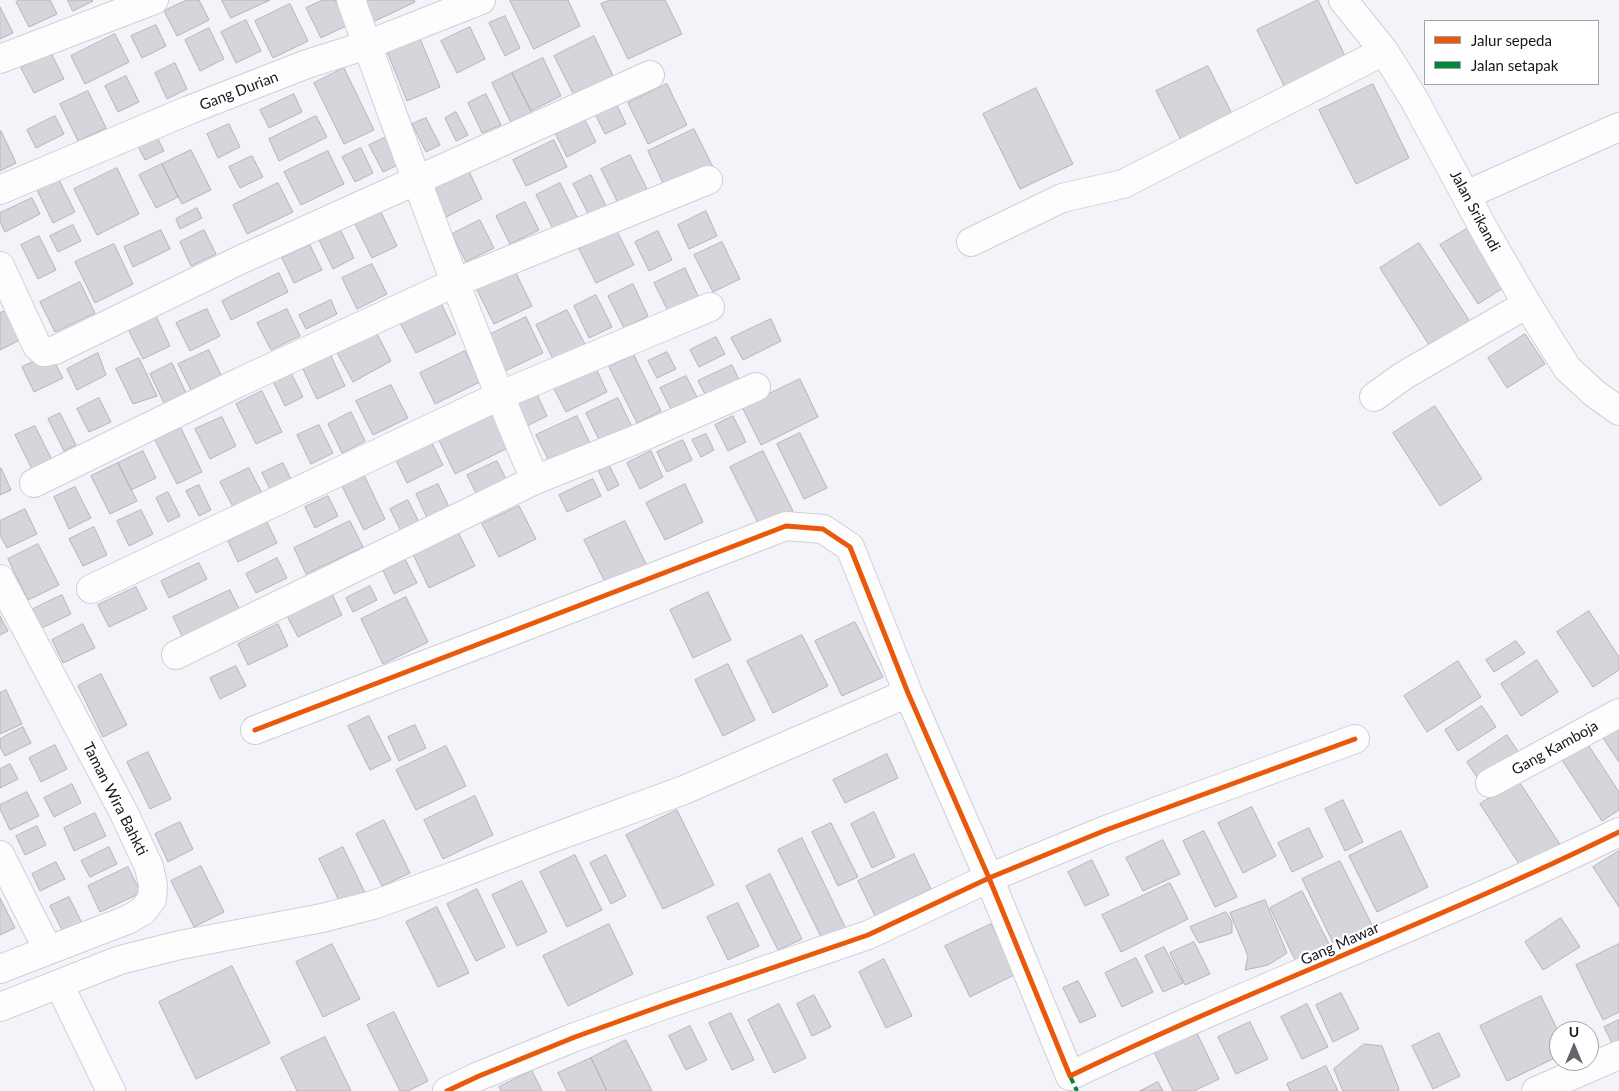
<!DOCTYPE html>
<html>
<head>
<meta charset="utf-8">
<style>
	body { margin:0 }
	#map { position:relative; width:1619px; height:1091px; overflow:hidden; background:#f3f4fa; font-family:Lato,sans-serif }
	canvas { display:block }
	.legend { position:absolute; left:1424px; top:20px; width:175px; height:65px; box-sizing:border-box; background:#fff; border:1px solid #a1a2a6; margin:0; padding:6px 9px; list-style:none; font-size:15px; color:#151720 }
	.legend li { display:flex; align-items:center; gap:10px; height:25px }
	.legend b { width:25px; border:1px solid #a1a2a6 }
	.north { position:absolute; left:1549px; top:1021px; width:50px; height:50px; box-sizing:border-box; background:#fff; border:1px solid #a1a2a6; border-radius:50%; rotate:0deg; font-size:14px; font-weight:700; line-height:20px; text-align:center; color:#151720 }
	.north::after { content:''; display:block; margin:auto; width:18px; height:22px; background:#63646c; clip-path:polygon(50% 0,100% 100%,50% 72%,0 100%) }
</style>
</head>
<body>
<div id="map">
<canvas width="1619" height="1091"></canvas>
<ul class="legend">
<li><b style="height:6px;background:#e8590c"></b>Jalur sepeda</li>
<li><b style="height:6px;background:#00873e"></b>Jalan setapak</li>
</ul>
<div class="north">U</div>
</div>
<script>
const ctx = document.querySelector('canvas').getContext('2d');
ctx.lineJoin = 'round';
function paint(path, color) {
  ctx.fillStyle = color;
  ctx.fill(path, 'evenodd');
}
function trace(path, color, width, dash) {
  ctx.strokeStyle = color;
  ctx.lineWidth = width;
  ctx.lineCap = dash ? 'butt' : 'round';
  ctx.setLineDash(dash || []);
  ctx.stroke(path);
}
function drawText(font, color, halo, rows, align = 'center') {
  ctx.font = font + ' Lato,sans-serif';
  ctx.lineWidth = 4.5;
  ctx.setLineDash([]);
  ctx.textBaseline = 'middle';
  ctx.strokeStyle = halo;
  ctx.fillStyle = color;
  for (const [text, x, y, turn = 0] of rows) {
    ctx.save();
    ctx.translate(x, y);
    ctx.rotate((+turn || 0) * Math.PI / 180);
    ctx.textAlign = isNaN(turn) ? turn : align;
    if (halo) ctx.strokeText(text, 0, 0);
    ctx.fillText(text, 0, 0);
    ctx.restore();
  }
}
const building = new Path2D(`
	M19 0H50L57 14 29 27 16 2Z
	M68 0H92L93 1 73 11Z
	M187 0H199L209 20 177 36 164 11Z
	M222 0H270L231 18Z
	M323 0H335L348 25 321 38 306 8Z
	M362 0H414L415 2 373 22Z
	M510 0H568L580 26 534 49Z
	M610 0H665L682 34 628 59 601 4Z
	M1318 0 1346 58 1285 88 1257 30Z
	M290 4 308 41 273 58 255 21Z
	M0 7 13 33 0 39Z
	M505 16 520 48 505 56 489 23Z
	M246 20 261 51 236 63 221 32Z
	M156 25 166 46 142 58 131 36Z
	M470 27 485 59 457 73 441 41Z
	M209 28 224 59 200 71 185 40Z
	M115 34 129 62 85 84 71 56Z
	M419 36 440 87 407 101 386 49Z
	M594 36 616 82 577 101 554 56Z
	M51 53 64 79 34 93 21 68Z
	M543 58 561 96 531 111 512 73Z
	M175 63 187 89 167 99 155 73Z
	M1208 66 1233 116 1181 140 1156 91Z
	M344 68 374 130 344 144 314 83Z
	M512 73 534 117 513 127 492 83Z
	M126 76 139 102 118 112 105 86Z
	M667 84 687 125 648 144 628 103Z
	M1373 84 1409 158 1356 184 1319 110Z
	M1036 88 1073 164 1020 189 983 114Z
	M88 91 106 128 78 141 60 104Z
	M294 94 302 112 269 128 260 110Z
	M486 94 501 125 482 133 468 103Z
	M616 103 626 124 605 134 595 114Z
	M456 112 468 135 456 141 445 118Z
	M582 114 596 142 567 157 553 129Z
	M55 116 64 134 36 148 27 130Z
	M316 116 327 137 279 161 269 139Z
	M426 118 440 145 426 152 412 124Z
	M229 124 240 147 218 158 207 134Z
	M694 129 715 171 668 194 648 151Z
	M1 131 16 163 0 171V132Z
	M155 133 164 151 145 160 136 142Z
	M391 135 404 162 383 172 369 145Z
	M554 140 567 167 526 186 513 160Z
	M361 148 373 173 355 182 342 157Z
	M191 150 211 190 182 204 162 164Z
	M328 151 344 184 301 205 284 172Z
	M630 155 651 197 622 211 601 169Z
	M252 156 263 177 240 188 229 167Z
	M162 164 178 197 156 208 139 175Z
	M466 165 482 199 444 218 427 184Z
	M117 168 139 214 97 235 74 189Z
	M591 175 609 212 592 221 573 184Z
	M59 180 75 212 53 223 37 190Z
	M278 183 293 212 247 234 233 205Z
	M560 183 578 219 554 231 536 195Z
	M32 198 40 214 5 232 0 222V213Z
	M525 202 539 230 510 244 496 216Z
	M197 208 202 218 180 229 176 219Z
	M380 210 397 246 372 258 354 222Z
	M706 211 717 236 689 249 678 225Z
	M480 220 494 248 466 262 452 234Z
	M73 225 81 241 58 252 50 236Z
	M1468 228 1506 286 1478 304 1440 245Z
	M340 229 354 258 333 269 319 240Z
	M161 230 170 249 133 267 124 247Z
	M204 230 216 254 191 266 180 242Z
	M617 231 634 265 596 283 579 249Z
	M658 231 672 260 649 271 635 242Z
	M39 236 56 270 38 279 21 245Z
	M722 242 740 279 713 292 694 255Z
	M1419 243 1471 323 1431 348 1380 268Z
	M114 244 133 284 95 303 75 262Z
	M310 245 322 270 294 283 282 258Z
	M372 264 387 294 357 309 342 278Z
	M685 268 699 298 669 313 654 283Z
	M514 269 532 306 494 324 476 288Z
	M279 273 288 292 231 320 222 301Z
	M80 282 95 313 55 332 40 302Z
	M633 284 648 316 624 328 608 296Z
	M596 295 612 327 589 338 574 306Z
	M331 300 337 314 306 329 299 315Z
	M441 303 456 334 416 353 400 323Z
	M207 309 220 336 190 351 176 323Z
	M287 309 300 336 271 350 257 323Z
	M8 310 22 339 0 350V313Z
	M567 310 586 346 554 361 536 325Z
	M156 316 170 346 143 359 128 329Z
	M526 317 543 353 503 372 485 337Z
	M771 319 781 341 743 360 731 338Z
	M374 328 391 361 353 382 335 349Z
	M1525 334 1545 364 1507 388 1488 358Z
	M716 337 725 354 699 367 690 350Z
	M209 350 221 375 191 390 178 364Z
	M465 351 480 382 435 404 420 373Z
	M667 352 676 369 657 378 648 361Z
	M98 353 106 375 77 390 67 369Z
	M50 354 63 378 34 392 22 367Z
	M330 354 345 386 317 399 302 367Z
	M634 355 661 411 637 423 609 367Z
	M139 358 157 396 133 404 116 369Z
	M172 363 186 393 164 403 150 374Z
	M594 364 607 392 566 412 552 385Z
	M732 365 742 386 709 402 698 381Z
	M291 373 303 397 285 406 273 381Z
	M686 376 698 399 672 411 660 388Z
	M800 379 818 417 761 445 742 407Z
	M391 385 408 418 373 435 356 401Z
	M535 390 547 416 525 427 512 401Z
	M262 391 282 432 256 444 236 404Z
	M99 398 111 422 89 432 77 409Z
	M618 398 633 429 601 444 586 413Z
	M1435 406 1482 479 1440 506 1393 433Z
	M490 410 508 448 455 474 437 436Z
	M351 412 365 441 342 453 328 424Z
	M60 413 76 445 64 451 48 419Z
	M577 416 590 443 550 463 536 435Z
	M733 416 746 442 728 451 715 425Z
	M222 417 236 446 210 459 195 429Z
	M319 425 333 453 311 464 297 435Z
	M35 426 54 464 34 473 15 435Z
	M181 428 202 472 177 484 155 440Z
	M800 433 827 488 804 499 777 444Z
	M706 434 714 450 701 457 692 440Z
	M429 437 443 465 407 483 393 454Z
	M683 440 692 460 667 472 657 452Z
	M143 451 156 478 131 490 118 463Z
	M651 451 663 477 640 489 627 463Z
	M763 451 793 511 760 527 730 467Z
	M606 459 619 485 608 491 595 464Z
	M497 461 511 489 481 503 467 475Z
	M118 463 137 501 110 514 91 476Z
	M283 463 294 485 273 495 262 473Z
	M1 468 11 490 0 495V469Z
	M249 468 263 495 234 509 220 482Z
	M364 475 385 519 364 530 342 486Z
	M593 479 601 496 567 512 559 495Z
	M438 484 450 509 428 520 416 494Z
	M685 484 703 522 665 540 646 503Z
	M199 485 211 510 199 516 186 491Z
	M75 487 91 518 69 529 54 497Z
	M168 492 180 516 168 522 156 498Z
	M328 496 338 516 315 528 305 507Z
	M408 500 420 524 402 533 390 509Z
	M519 506 536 539 499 557 482 524Z
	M25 509 37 534 7 548 0 535V521Z
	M141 510 153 534 129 546 117 521Z
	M350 521 363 547 306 574 294 548Z
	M625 521 647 566 607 586 584 540Z
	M267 522 277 543 238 562 228 541Z
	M94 527 107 555 83 566 69 539Z
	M456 528 475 566 429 588 411 550Z
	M38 544 59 585 28 600 8 559Z
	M401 551 417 583 394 594 379 562Z
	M277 558 287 578 256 593 246 574Z
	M199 563 207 579 169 598 161 581Z
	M370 586 377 600 353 612 346 598Z
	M136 587 147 609 109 627 98 605Z
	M230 590 241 613 184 640 173 617Z
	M331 592 342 615 298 637 286 614Z
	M708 592 731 640 693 658 670 610Z
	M62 595 71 614 40 629 31 610Z
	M406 597 428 642 383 664 361 619Z
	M1589 611 1619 657V670L1593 687 1557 632Z
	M0 616 8 631 0 635Z
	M855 622 883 677 842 696 815 641Z
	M83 624 95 648 63 663 52 640Z
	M278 624 288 646 248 665 238 644Z
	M802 635 828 686 773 713 747 661Z
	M1516 641 1525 653 1494 672 1486 660Z
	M1537 660 1558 692 1521 716 1501 684Z
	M1458 661 1481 697 1427 732 1404 696Z
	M728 664 755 720 723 736 695 680Z
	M236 666 246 686 220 699 210 678Z
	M101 674 127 725 103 737 78 686Z
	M6 690 22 724 0 734V693Z
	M1482 706 1496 727 1458 751 1445 730Z
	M369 716 391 760 370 770 348 726Z
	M415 725 426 748 399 761 388 737Z
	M23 727 31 743 5 756 0 747V739Z
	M1619 728V762L1603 738Z
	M1507 735 1521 756 1480 782 1467 762Z
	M1587 743 1619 792V810L1602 821 1562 760Z
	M55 745 67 769 41 782 29 758Z
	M446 746 466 786 416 810 396 770Z
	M148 752 171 799 150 809 127 762Z
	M887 754 898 778 845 803 833 780Z
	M10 764 18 779 0 788V769Z
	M1518 780 1561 846 1523 870 1480 804Z
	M72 784 81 803 54 817 44 798Z
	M27 792 39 816 10 830 0 809V805Z
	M475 796 493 835 443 859 424 820Z
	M1343 800 1363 842 1345 851 1325 809Z
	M1252 807 1276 856 1243 873 1218 823Z
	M677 810 714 885 663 909 626 835Z
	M874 812 895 857 872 868 851 824Z
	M95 813 106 836 74 851 64 828Z
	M384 820 410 873 382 886 356 834Z
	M180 822 193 849 168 862 155 834Z
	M831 823 858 877 838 886 812 832Z
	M37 826 46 845 25 855 16 836Z
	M1309 828 1323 857 1292 872 1278 843Z
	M1204 831 1237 897 1215 907 1183 841Z
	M1401 831 1428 887 1377 912 1349 856Z
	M802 838 846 929 823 941 778 850Z
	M1163 840 1180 874 1143 891 1126 858Z
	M109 847 117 864 90 877 81 861Z
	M343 847 367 897 343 909 319 859Z
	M1619 851V907L1593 867Z
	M914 854 931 889 875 916 858 881Z
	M575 855 602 910 567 927 540 872Z
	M606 855 626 896 611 904 590 863Z
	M1092 860 1109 895 1085 906 1068 872Z
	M1340 861 1376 933 1337 951 1302 879Z
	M56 862 65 879 40 891 32 874Z
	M201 866 224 912 194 927 171 881Z
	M128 867 141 893 100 912 88 886Z
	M770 874 802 939 778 950 746 886Z
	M522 881 547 932 517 946 492 895Z
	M1170 883 1188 919 1121 952 1102 915Z
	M477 889 505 947 476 961 447 904Z
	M1302 891 1330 946 1296 962 1270 908Z
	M69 897 85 929 66 938 50 906Z
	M0 898 15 928 0 935Z
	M1265 900 1287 953 1268 965 1245 970 1248 956 1230 913Z
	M738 903 759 946 728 960 707 917Z
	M437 907 469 973 438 987 406 922Z
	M1226 912 1232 922V933L1199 943 1190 927Z
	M1561 918 1580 947 1543 970 1525 942Z
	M609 924 633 974 568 1006 543 956Z
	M991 924 1016 974 970 997 945 946Z
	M1194 942 1210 974 1185 985 1170 953Z
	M332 944 360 999 323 1017 296 962Z
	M1619 944V1012L1603 1020 1576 965Z
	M1164 947 1183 983 1163 992 1145 956Z
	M1136 958 1153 992 1122 1007 1105 973Z
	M884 959 912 1016 886 1028 859 972Z
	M232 966 270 1043 196 1079 159 1002Z
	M1078 981 1096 1016 1080 1023 1063 988Z
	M1341 993 1359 1029 1333 1042 1316 1005Z
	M814 995 831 1027 812 1036 797 1004Z
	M1541 996 1559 1033V1056L1507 1081 1480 1026Z
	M779 1004 806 1058 774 1073 748 1020Z
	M1307 1004 1328 1047 1302 1059 1281 1017Z
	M394 1012 428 1081 408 1091H400L367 1025Z
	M731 1013 754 1060 732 1070 709 1023Z
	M1619 1020V1047L1615 1049 1604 1027Z
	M1250 1022 1268 1059 1236 1074 1218 1037Z
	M690 1026 707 1060 686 1070 669 1036Z
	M1196 1031 1219 1079 1194 1091H1173L1154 1052Z
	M1439 1033 1460 1076 1433 1089 1412 1046Z
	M325 1037 351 1091H297L281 1058Z
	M626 1040 652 1091H607L591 1058Z
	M1364 1044 1382 1046 1399 1089 1398 1091H1343L1334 1069Z
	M591 1058 607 1091H567L558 1073Z
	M1326 1066 1338 1091H1290L1287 1084Z
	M532 1071 542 1091H501L499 1087Z
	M1158 1082 1163 1091H1140Z`);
paint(building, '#d6d5dc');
trace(building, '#b4b3ba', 1);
const minor = new Path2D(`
	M351 0C409 161 468 323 535 480
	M1343 0 1384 51 1415 101 1486 233 1527 304 1567 368 1594 393 1619 411
	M0 59 154 0
	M0 190 189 110 307 64 367 45 481 0
	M1466 195 1619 127
	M971 242 1062 198 1123 184 1384 51
	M0 266 37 346 44 352 55 350 242 259 650 75
	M1374 397 1403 376 1527 304
	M34 483 240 382 454 283 708 180
	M0 579 124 813 149 867 153 885 152 899 143 911 127 920 0 969
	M91 589 499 396 710 307
	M176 655 535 480 642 437 756 387
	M255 730 786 526 823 529 850 547 908 693 989 878 1070 1076C1251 989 1439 920 1619 832
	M1490 783 1619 713
	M0 855 48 950
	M59 984 111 1091
	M0 1007 120 960 180 945 322 918 373 905 454 876 547 840 684 790 908 693
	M447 1091 479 1076 575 1037 664 1005 868 935 989 878 1106 830 1355 739
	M1536 1091 1619 1055`);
trace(minor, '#ced0d7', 30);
trace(minor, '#fdfdfe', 28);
trace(new Path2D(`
	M1070 1076 1077 1091`), '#00873e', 4, [8, 4]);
trace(new Path2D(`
	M255 730 786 526 823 529 850 547 908 693 989 878 1070 1076C1251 989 1439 920 1619 832
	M447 1091 479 1076 575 1037 664 1005 868 935 989 878 1106 830 1355 739`), '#e8590c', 5);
drawText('15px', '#151720', '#fff', [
	["Gang Durian",239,91,-21],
	["Jalan Srikandi",1475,211,62],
	["Gang Kamboja",1555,748,-29],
	["Taman Wira Bahkti",115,799,63],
	["Gang Mawar",1340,944,-24]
]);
</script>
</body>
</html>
